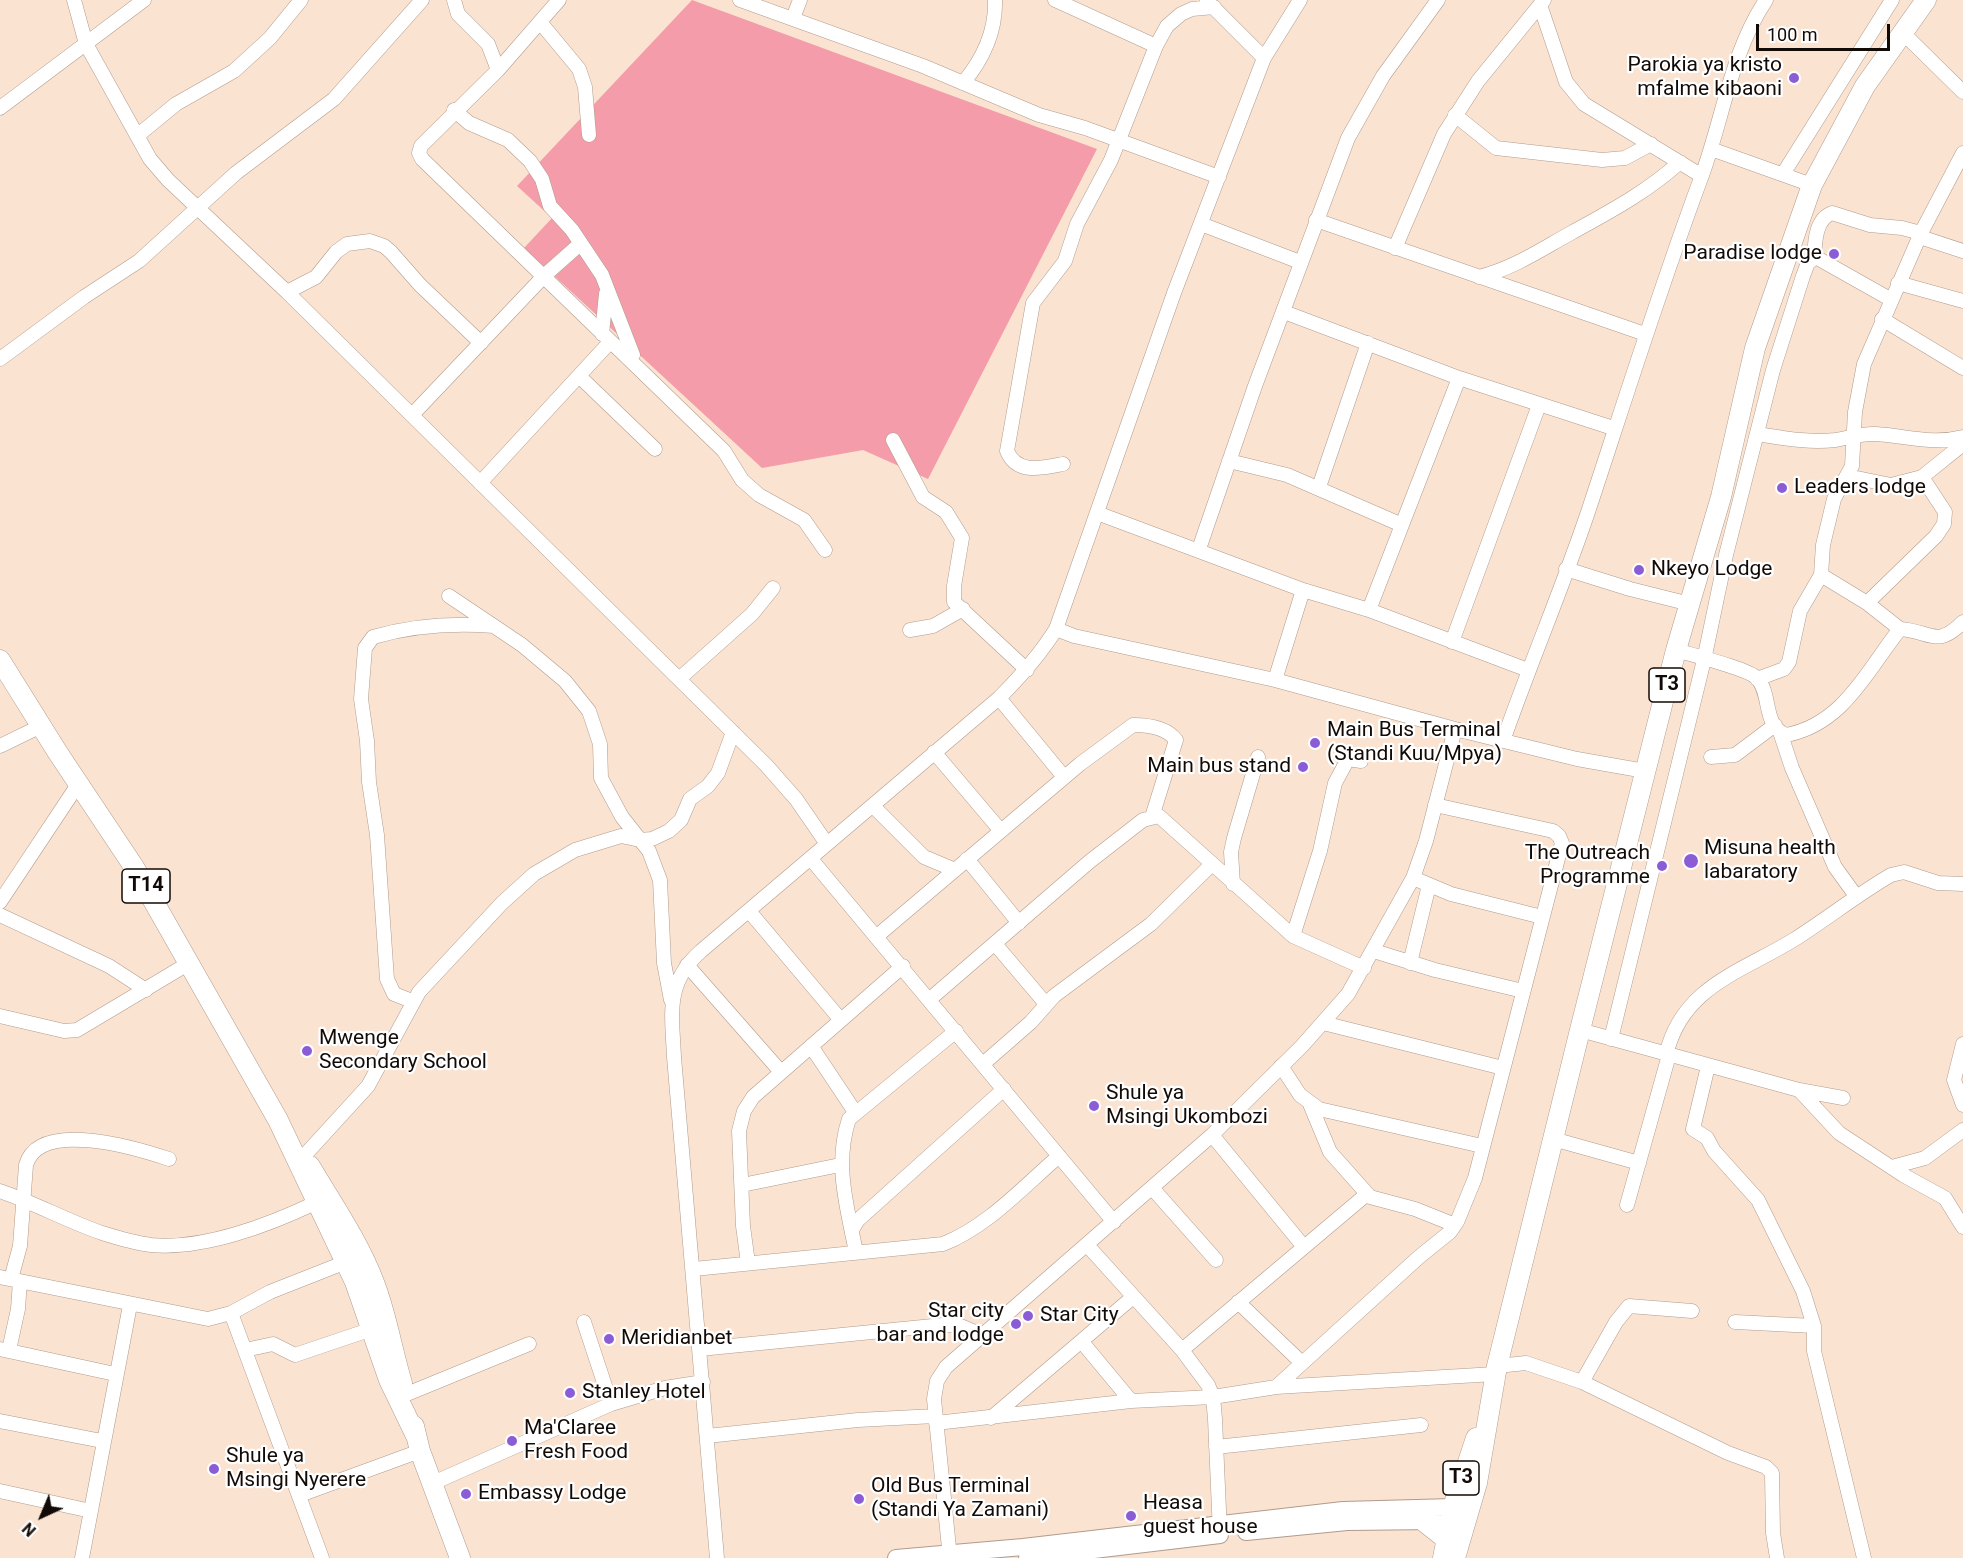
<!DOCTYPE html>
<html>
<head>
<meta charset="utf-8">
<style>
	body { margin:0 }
	#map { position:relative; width:1963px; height:1558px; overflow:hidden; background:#fbe3d2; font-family:Roboto,sans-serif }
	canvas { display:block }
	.north { position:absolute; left:12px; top:1486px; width:60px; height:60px; -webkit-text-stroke:4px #fff; paint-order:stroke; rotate:224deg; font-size:16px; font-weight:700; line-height:24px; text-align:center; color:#120a06 }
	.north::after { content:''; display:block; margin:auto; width:21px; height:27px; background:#120a06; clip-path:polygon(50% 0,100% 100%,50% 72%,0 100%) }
	.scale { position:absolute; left:1756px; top:24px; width:134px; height:27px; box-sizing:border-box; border:3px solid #120a06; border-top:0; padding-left:8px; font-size:18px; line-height:21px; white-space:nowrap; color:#120a06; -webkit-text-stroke:4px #fff; paint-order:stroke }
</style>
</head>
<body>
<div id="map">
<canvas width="1963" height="1558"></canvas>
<div class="north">N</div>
<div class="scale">100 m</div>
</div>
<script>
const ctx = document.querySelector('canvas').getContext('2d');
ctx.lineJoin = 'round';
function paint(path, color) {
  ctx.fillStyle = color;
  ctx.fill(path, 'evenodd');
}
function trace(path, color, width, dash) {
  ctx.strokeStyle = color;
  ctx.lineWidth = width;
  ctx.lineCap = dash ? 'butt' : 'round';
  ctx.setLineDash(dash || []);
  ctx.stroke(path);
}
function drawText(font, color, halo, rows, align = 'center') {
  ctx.font = font + ' Roboto,sans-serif';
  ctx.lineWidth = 4.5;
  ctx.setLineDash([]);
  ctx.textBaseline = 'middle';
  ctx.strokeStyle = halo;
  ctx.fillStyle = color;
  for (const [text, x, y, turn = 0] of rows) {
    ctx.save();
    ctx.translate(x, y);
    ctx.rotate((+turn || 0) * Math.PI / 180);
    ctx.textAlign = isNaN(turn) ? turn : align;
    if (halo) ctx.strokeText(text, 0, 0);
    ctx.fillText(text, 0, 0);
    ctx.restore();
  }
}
paint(new Path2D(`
	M692 0 1097 149 928 479 863 450 762 468 524 248 552 218 517 186Z`), '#f49ca9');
const minor = new Path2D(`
	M74 0 86 44 150 159 168 180 287 292 766 765 796 799 827 844
	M454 0 458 14 488 44 498 70
	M559 0 498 70 421 146 419 153 422 159 724 451 742 480 759 495 804 520 825 550
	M740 0 923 66 1039 115 1085 128 1219 177
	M1055 0 1156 46
	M1207 1 1264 58
	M1540 5 1566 82 1584 104 1702 176
	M793 18 800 0
	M540 22 579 69 585 87 589 135
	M1902 32 1963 92
	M963 83C983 59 996 31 995 0
	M0 108 144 0
	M454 110 469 123 508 140 530 161 542 179 550 206 572 230 602 275 633 355
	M1455 115 1496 148 1602 160 1625 158 1651 144
	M137 136 176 104 234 71 270 38 301 0
	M1711 149 1812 185
	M1783 174 1892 0
	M1316 220 1645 334
	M1201 224 1300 262
	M1920 237 1963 251
	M1395 248 1444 134 1478 81 1544 0
	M1814 258C1815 243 1815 219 1832 213L1870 225 1902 228 1921 233
	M1479 277C1514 268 1540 250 1571 233 1609 212 1647 192 1680 162
	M1898 283 1963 301
	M287 292 316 277 336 252 347 244 370 241 384 246 391 252 420 285 481 343
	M1284 312 1459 378 1613 428
	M1882 319 1963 368
	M602 334 606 294
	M0 359 84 297 139 261 236 173 334 99 422 0
	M579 376 655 449
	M412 415 545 275 580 244
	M1757 434C1783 438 1808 443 1835 440 1849 438 1861 433 1876 434 1907 436 1932 445 1963 437
	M893 440 923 497 946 512 962 538 954 586V602L1027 670
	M1229 461 1287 475 1402 525
	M1063 464C1042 468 1017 475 1007 451L1033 303 1065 261 1077 224 1111 160 1156 46 1167 26 1181 14 1192 9 1214 7
	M1847 476 1891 485 1922 477 1945 512 1944 524 1936 536 1867 603
	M1922 477 1963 444
	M480 483 610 342
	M1319 487 1368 343
	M1097 513 1303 590 1369 610 1528 670
	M1199 549 1255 386 1348 138 1383 76 1438 0
	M1566 569 1630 589 1690 604
	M1821 575 1867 603 1900 629
	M449 596 522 645 565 681 589 711 600 744 601 778 622 817 649 851 660 880 664 963 671 1000
	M1369 610 1459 378
	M1056 629 1074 636 1275 680 1455 729 1577 759 1645 771
	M910 630 933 626 963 609
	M1452 642 1539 405
	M1676 650C1692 655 1748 669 1757 678 1772 694 1762 725 1786 735 1844 724 1867 670 1900 629 1931 631 1936 649 1963 622
	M679 679 752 614 773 588
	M1757 679 1784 669 1789 662 1800 611 1821 575 1823 545 1834 499 1852 466 1855 412 1864 364 1921 233 1963 153
	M1275 680 1303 590
	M999 698 1064 777
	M1780 732 1792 768 1835 867 1856 896
	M1503 741C1530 664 1562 589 1588 512 1625 400 1660 288 1701 178 1723 119 1731 52 1766 0
	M0 746 41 726
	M934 752 1001 831
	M1711 757 1735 755 1775 725
	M873 806 924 857 955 870
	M811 859 1114 1222
	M967 859 1019 923
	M1413 878 1451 894 1542 917
	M1233 884 1231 852 1234 838 1258 757
	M0 902 79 783
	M749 911 840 1019
	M0 915 109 966 146 990
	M877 936 1080 764 1133 725C1148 725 1167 728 1176 740L1152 817
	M1293 936 1320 851 1335 783 1348 759 1361 761
	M996 945 1046 1004
	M1374 951 1435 970 1523 991
	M1410 963 1429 885
	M687 965 781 1072
	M930 999 1089 862 1143 820 1159 816 1293 936 1364 968
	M412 1001 394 994 387 979 377 835 369 782 367 741 361 699 365 648 373 637C411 626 454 623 494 626
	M0 1016 64 1031 77 1030 191 962
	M1323 1023 1503 1068
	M1580 1030 1799 1090 1839 1133 1903 1175 1945 1198 1963 1227
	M1611 1039 1704 660 1726 555 1773 370 1803 276 1808 263 1814 258 1819 259 1890 299
	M1963 1044 1954 1080 1963 1105
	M811 1046 855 1112
	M1666 1055C1682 986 1742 972 1795 939 1828 918 1858 894 1891 875L1904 872 1938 883 1963 884
	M983 1064 1031 1022 1054 996 1151 924 1211 865
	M1281 1066 1300 1095 1319 1109 1482 1146
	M1708 1066 1693 1129 1707 1138 1714 1151 1758 1200 1803 1291 1814 1326V1351L1864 1558
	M1799 1090 1843 1098
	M1310 1104 1330 1152 1370 1197 1415 1209 1455 1225
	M1212 1135 1304 1247
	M1553 1139 1639 1163
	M304 1156 368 1086 419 992 502 903 534 874 575 850 621 836 640 840 652 839 669 831 681 820 690 799 708 786 718 773 733 732
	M1892 1167 1925 1158 1963 1130
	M742 1185 840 1165
	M1153 1189 1216 1260
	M0 1191C35 1203 67 1221 102 1233 118 1238 135 1243 151 1245 203 1250 269 1225 315 1203
	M1627 1205 1669 1055
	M852 1230 858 1220 1004 1089
	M1087 1245 1182 1350 1208 1385 1213 1397 1215 1419 1220 1533
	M856 1252C847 1207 834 1164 849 1119L956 1031
	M748 1263 743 1226 739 1131 744 1111 753 1097 903 966
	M694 1269 943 1244C987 1227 1023 1187 1059 1156
	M0 1277 208 1319 231 1313 270 1292 346 1262
	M11 1279 20 1246 26 1165C39 1118 139 1149 169 1159
	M1238 1302 1302 1363
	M231 1313 322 1558
	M584 1322 611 1404
	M1735 1322 1814 1326
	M1082 1342 1131 1401
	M0 1349 115 1374
	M700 1349 943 1325H958L982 1335
	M9 1350 18 1309 20 1281
	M245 1350 273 1344 295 1355 372 1329
	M1182 1350 1367 1194
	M1497 1366 1526 1363 1582 1382 1728 1453 1766 1467 1772 1473 1773 1533 1777 1558
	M1582 1382 1616 1322 1629 1306 1692 1311
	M1276 1387 1419 1257 1450 1232 1457 1222 1475 1178 1562 843 1559 836 1553 831 1435 805
	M397 1398 529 1344
	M991 1418 1133 1297
	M0 1421 102 1441
	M936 1423 1131 1401 1213 1397 1276 1387 1495 1374
	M707 1436 858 1420 935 1416
	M1216 1447 1421 1425
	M433 1483 611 1404 665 1388 703 1382
	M0 1491 91 1511
	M300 1495 420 1451
	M82 1558 130 1305
	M717 1558 674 1057C672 1013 665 983 701 951L999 698C1021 676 1040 655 1056 629L1174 293 1264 58 1300 0
	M950 1558 934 1399 937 1381 946 1367 1212 1135 1302 1046 1348 994 1413 878 1426 841 1455 729`);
const major = new Path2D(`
	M1246 1532 1347 1522 1435 1521
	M896 1558 1023 1547 1343 1510 1453 1507
	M1027 1558 1220 1535`);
const highway = new Path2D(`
	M0 660 58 753 134 867 278 1120 355 1282 389 1380 416 1436
	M310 1166C333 1205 359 1242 375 1285 387 1317 392 1350 402 1383
	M414 1426 420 1451 460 1558
	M1422 1520 1446 1539
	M1443 1558 1453 1507 1476 1438
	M1455 1558 1477 1483 1497 1366 1580 1030 1676 650 1721 497 1755 348 1812 185 1865 86 1926 0`);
trace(minor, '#b19b8b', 15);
trace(major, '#b19b8b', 18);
trace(highway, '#b19b8b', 21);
trace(minor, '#fff', 14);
trace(major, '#fff', 16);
trace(highway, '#fff', 20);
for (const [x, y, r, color] of [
	[1794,78,6,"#8a5dd7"],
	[1834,254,6,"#8a5dd7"],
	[1782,488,6,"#8a5dd7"],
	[1639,570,6,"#8a5dd7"],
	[1315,743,6,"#8a5dd7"],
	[1303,767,6,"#8a5dd7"],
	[1691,861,8,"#8a5dd7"],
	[1662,866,6,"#8a5dd7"],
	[307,1051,6,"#8a5dd7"],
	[1094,1106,6,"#8a5dd7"],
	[1028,1316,6,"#8a5dd7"],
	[1016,1324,6,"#8a5dd7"],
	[609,1339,6,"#8a5dd7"],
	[570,1393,6,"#8a5dd7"],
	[512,1441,6,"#8a5dd7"],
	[214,1469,6,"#8a5dd7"],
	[466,1494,6,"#8a5dd7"],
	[859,1499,6,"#8a5dd7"],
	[1131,1516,6,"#8a5dd7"]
]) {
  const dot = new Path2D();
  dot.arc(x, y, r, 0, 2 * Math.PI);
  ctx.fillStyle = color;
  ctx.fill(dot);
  trace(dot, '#fff', 2);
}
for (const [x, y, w] of [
	[1667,685,36],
	[146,886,48],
	[1461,1478,36]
]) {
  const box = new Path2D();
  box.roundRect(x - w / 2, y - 17, w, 34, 4.5);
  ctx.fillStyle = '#fff';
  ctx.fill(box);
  trace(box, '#120a06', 1.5);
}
drawText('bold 20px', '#120a06', null, [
	["T3",1667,685],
	["T14",146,886],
	["T3",1461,1478]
]);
drawText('21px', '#120a06', '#fff', [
	["Parokia ya kristo",1782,66,"right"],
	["mfalme kibaoni",1782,90,"right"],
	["Paradise lodge",1822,254,"right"],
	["Leaders lodge",1794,488],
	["Nkeyo Lodge",1651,570],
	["Main Bus Terminal",1327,731],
	["(Standi Kuu/Mpya)",1327,755],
	["Main bus stand",1291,767,"right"],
	["Misuna health",1704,849],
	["labaratory",1704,873],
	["The Outreach",1650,854,"right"],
	["Programme",1650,878,"right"],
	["Mwenge",319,1039],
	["Secondary School",319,1063],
	["Shule ya",1106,1094],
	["Msingi Ukombozi",1106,1118],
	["Star city",1004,1312,"right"],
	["bar and lodge",1004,1336,"right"],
	["Star City",1040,1316],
	["Meridianbet",621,1339],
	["Stanley Hotel",582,1393],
	["Ma'Claree",524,1429],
	["Fresh Food",524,1453],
	["Shule ya",226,1457],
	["Msingi Nyerere",226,1481],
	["Old Bus Terminal",871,1487],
	["(Standi Ya Zamani)",871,1511],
	["Embassy Lodge",478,1494],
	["Heasa",1143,1504],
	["guest house",1143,1528]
], 'left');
</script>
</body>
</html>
